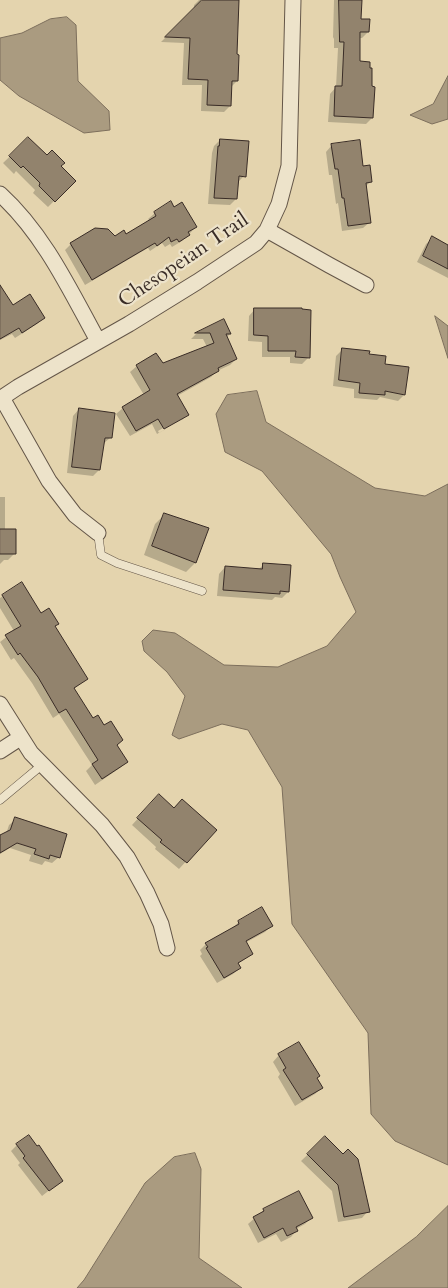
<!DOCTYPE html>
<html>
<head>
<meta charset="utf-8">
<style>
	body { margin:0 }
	canvas { display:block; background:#e4d4ae }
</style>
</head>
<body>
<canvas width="448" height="1288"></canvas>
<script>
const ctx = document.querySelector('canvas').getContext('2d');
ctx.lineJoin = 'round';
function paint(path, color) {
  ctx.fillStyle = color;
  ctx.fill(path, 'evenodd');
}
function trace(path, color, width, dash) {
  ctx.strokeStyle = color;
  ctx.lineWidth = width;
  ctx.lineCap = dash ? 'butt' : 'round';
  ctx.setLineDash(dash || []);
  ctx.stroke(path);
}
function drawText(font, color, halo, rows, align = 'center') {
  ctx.font = font + ' Cardo,serif';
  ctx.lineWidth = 4.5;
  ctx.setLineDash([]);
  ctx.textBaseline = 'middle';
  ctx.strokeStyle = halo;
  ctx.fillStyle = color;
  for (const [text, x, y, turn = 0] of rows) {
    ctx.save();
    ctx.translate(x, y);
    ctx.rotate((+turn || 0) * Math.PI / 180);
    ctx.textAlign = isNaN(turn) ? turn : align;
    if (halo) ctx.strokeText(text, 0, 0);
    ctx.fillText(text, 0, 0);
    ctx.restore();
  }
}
const water = new Path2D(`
	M67 17 76 25 78 81 109 111 110 130 84 133 19 96 0 80V38L22 33 50 19Z
	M448 76V119L432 124 410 115 433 104Z
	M435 316 448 326V358Z
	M257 391 266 422 375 488 425 496 448 484V1165L395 1141 371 1114 368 1033 292 924 282 787 248 730 222 724 179 739 172 735 185 696 167 672 144 651 142 641 153 630 175 633 224 665 278 667 327 646 356 612 340 577 331 554 262 471 225 452 216 414 227 395Z
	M195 1153 201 1169 199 1258 242 1288H77L84 1280 145 1183 174 1157Z
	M448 1206V1288H348L416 1237Z`);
paint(water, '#aa9b80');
trace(water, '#7d6f5c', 1);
paint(new Path2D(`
	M199 0H238L236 56 237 81 231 87 230 106 224 112 201 111 202 85H182L184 43 161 42 180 23 193 21 194 5Z
	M334 0H360V20L368 32 362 38H359L358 63 372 118 366 124 328 122 330 94 336 87 338 48H334V39L333 37Z
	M28 139 74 181 48 207 33 193 35 190 16 171 14 174 3 163Z
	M220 140 244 176 238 182 236 199 230 205 208 204 212 153 214 146Z
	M332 145 362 167 371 181 365 187 370 222 363 228 342 231 338 203 336 204 332 175H329L326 152Z
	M174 208 196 227 182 241 172 247 170 244 165 247 162 243 150 251 148 248 85 285 65 250 71 244 125 235 150 221 148 219 155 213Z
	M433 238 448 246V278L417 262 426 244Z
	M0 304 12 307 43 318 37 324 15 338 12 334 0 340Z
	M255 309 309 357 302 364 290 363V357H262V342L248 341 249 316Z
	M224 321 230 334 226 338 236 359 230 365 217 371 211 377 177 396 187 414 182 420V417L158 431 159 433 181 420 157 434 152 424 130 436 116 414 123 408 144 395 130 372 137 366 162 365 207 347 203 339H191L196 334Z
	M343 349 368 355 384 365 404 395 398 401 380 397 377 400 354 398V389L333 386 336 356Z
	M79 409 110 438 103 444 99 470 93 476 67 473 73 416Z
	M0 497H5V530L15 553 8 560H4L0 564Z
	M164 515 195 563 186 572 144 555 155 524Z
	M263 565 288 592 282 598 275 597 272 600 217 596 219 574 225 567 258 570Z
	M21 584 40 615 54 627 86 679 74 689 93 720 116 746 126 762 120 768 95 785 86 771 92 765 59 714 53 718 32 683 14 658 11 660 0 642 14 631 0 608V598Z
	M153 802 174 809 215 830 179 869 155 849 156 847 132 825Z
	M16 819 59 857 52 863 45 861 42 865 29 861 31 855 10 848 0 854V837L6 834 9 825Z
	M239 922 271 926 265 932 245 943 251 954 238 964 240 968 233 974 217 983 200 956 202 954 200 950 206 944 232 928Z
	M279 1055 316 1078 321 1088 315 1094 295 1106 278 1077 280 1074 273 1062Z
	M325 1138 368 1211 362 1218 338 1222 332 1191 301 1161Z
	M17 1145 61 1181 42 1196 18 1165 20 1163 11 1151Z
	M264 1210 311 1218 305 1224 296 1229 297 1230 291 1237 281 1242 276 1234 258 1243 248 1224Z`), '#0003');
const building = new Path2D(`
	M202 0H239L237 54 239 55 238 81H232L231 106 207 105 208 80 188 79 190 38 165 37Z
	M339 0H362L361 19H370L369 32H360V61L370 62V68H372V86L375 87 373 118 334 116 335 86H342L344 42H340Z
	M28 137 47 155 52 150 65 163 61 166 76 181 55 202 39 186 40 183 23 166 21 168 9 156Z
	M220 139 249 141 246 177 239 176 237 199 214 198 218 146H219Z
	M360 140 363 166 370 165 372 182 366 183 371 223 348 226 344 198H342L338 169H335L331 144Z
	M171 201 174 207 182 202 197 227 188 232 190 235 179 242 177 239 171 242 169 237 157 246 155 243 92 280 70 243 95 228 108 229 115 236 124 230 126 234 156 216 154 212Z
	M432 236 448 245V269L423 256Z
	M0 285 13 305 30 294 45 318 22 333 19 328 0 339Z
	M254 308H302V309L311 310 310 358 295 357 296 351H268V336L254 335Z
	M224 319 231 334H226L237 359 218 368 219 371 177 394 189 415 164 429 158 419 136 431 122 407 150 390 136 365 156 353 163 363 214 343 210 333H195Z
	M342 348 370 351 369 354 386 356 385 364 409 367 405 395 385 391V395L359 393 360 383 339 380Z
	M79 408 115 413 112 438H105L100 470 72 467Z
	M164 513 209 528 196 563 152 546Z
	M0 529H16V554H0Z
	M263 563 291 565 289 592 280 591V594L223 590 225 566 262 569Z
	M22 582 41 613 49 608 59 624 55 626 88 679 74 688 93 718 98 715 104 725 111 721 123 740 117 745 128 762 102 779 92 764 98 760 66 709 59 713 38 677 20 653 18 655 5 635 21 626 2 595Z
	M159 794 174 808 182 799 217 830 187 863 160 842 162 840 137 818Z
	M15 817 67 834 60 858 50 855 49 859 34 854 36 849 17 843 0 853V835L10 830Z
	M262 907 273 926 246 941 253 954 238 963 241 968 224 978 206 948 208 947 205 943 239 924 238 921Z
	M299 1042 320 1076 317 1078 323 1088 302 1100 283 1070 286 1068 278 1054Z
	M29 1135 37 1146 39 1145 63 1181 49 1191 23 1158 25 1156 16 1144Z
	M325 1136 343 1154 348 1149 358 1159 370 1212 344 1217 338 1185 307 1154Z
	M299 1191 313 1218 296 1227 298 1231 287 1236 283 1228 264 1238 253 1217 264 1211 263 1209Z`);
paint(building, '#92836d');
trace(building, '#392c26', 1);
const service = new Path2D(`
	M98 533 101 555 117 563 202 591
	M0 800 42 765`);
const minor = new Path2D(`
	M0 194C44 234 70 290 98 341
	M267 230 329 265 366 285
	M2 398 49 481 75 515 98 533
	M0 399 18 387 129 324 197 282 256 243 267 230 279 204 289 166 293 0
	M0 704 31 753 102 825 127 857 147 893 161 924 167 948
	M0 751 20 738`);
trace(service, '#645648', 9);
trace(minor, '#645648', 17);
trace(service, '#ede3ca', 8);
trace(minor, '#ede3ca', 15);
drawText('21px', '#392c26', '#ede3ca', [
	["Chesopeian Trail",184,261,-34]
]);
</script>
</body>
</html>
